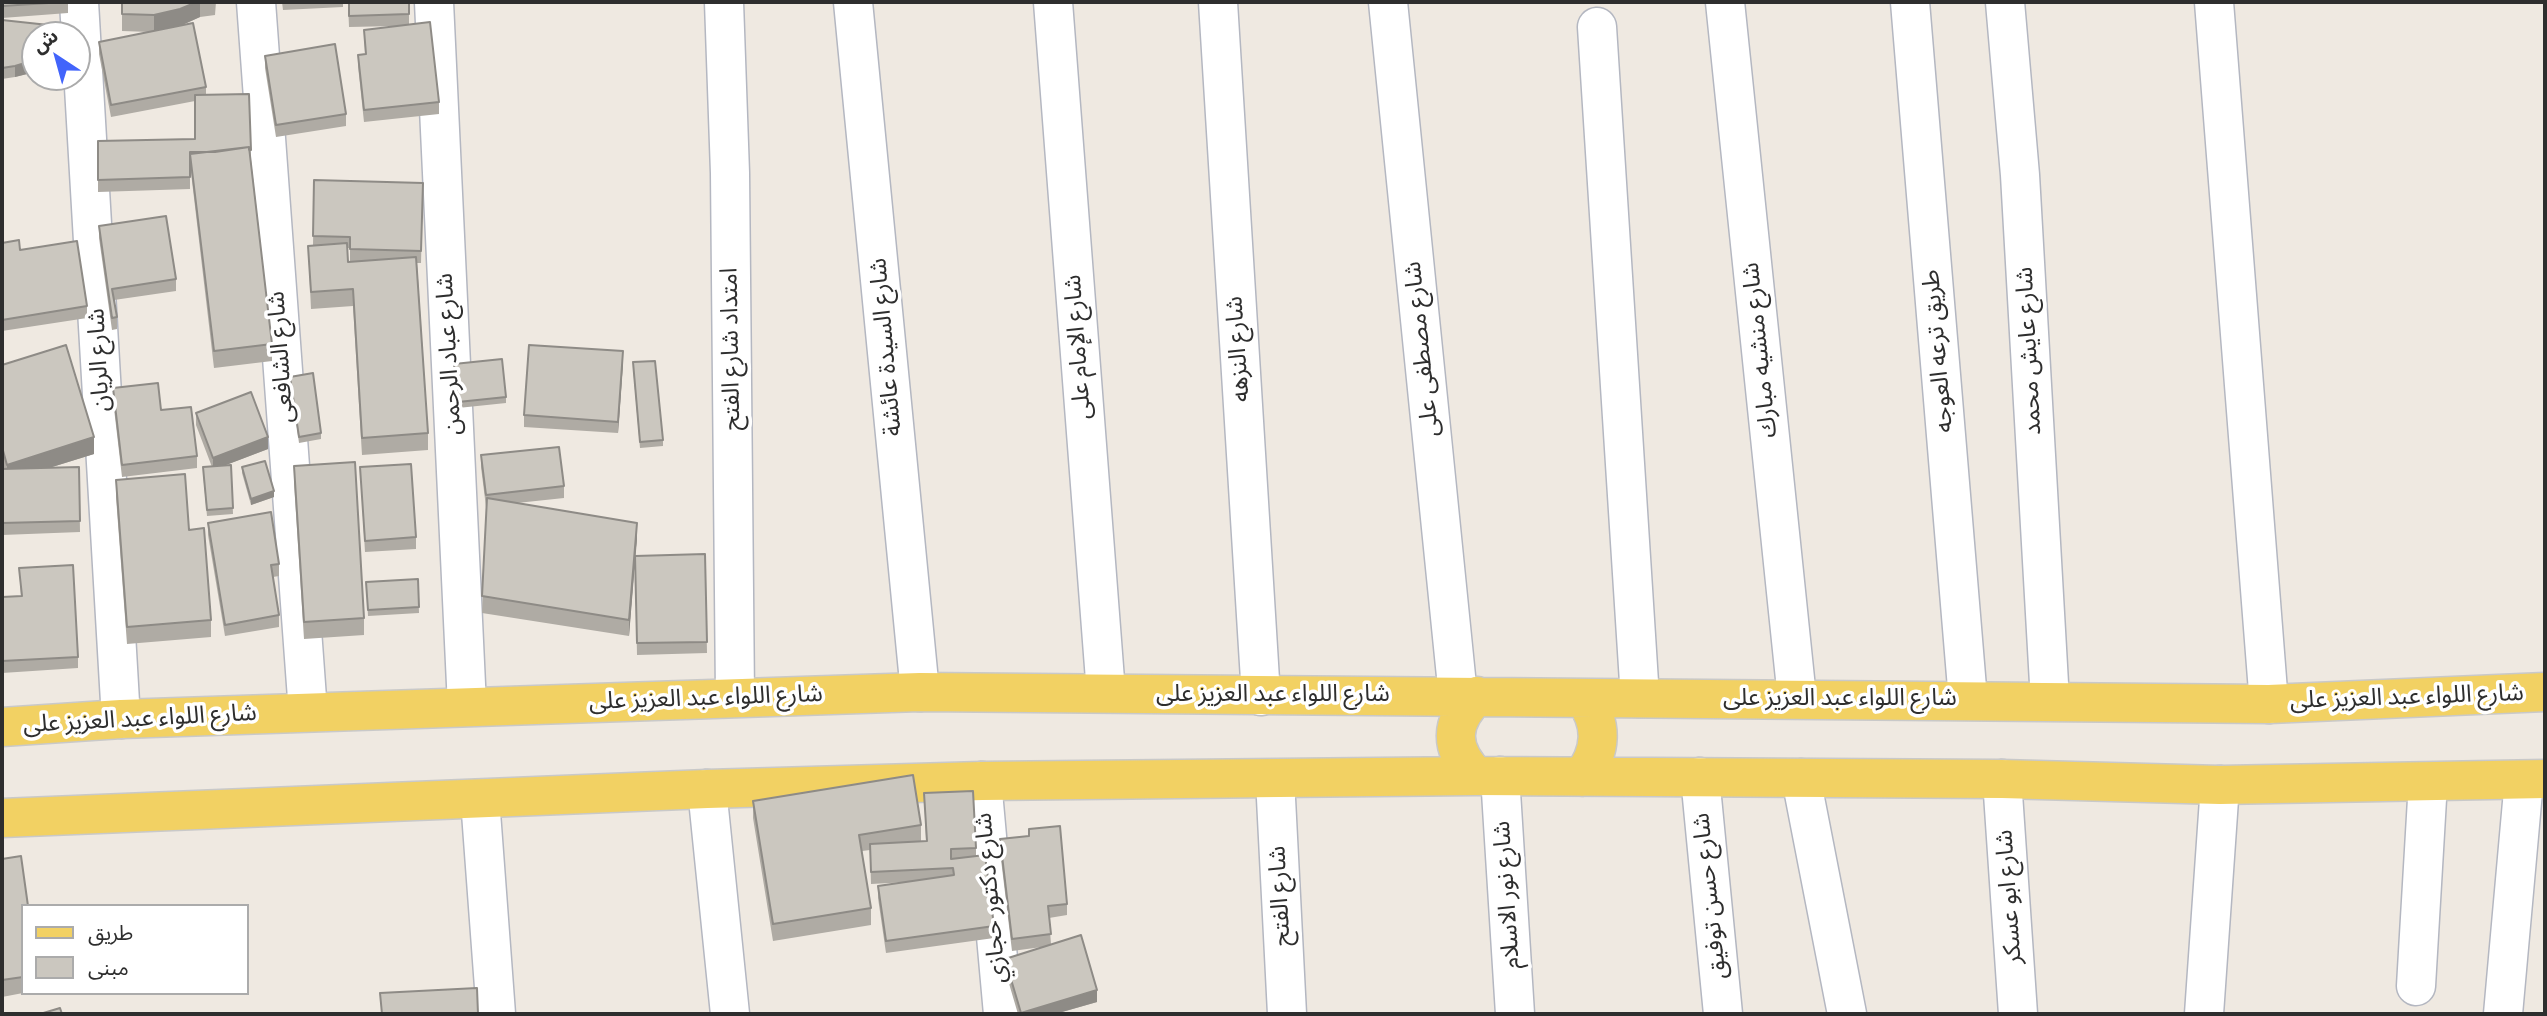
<!DOCTYPE html>
<html>
<head>
<meta charset="utf-8">
<style>
	body { margin:0 }
	#map { position:relative; width:2547px; height:1016px; overflow:hidden; background:#efe9e1; font-family:"Titillium Web","Noto Sans Arabic",sans-serif }
	canvas { display:block }
	.frame { position:absolute; inset:0; border:4px solid #2e2e2e; pointer-events:none }
	.legend { position:absolute; left:21px; top:904px; width:228px; height:91px; box-sizing:border-box; background:#fff; border:2px solid #ababab; margin:0; padding:9px 12px; list-style:none; font-size:21px; color:#2e2e2e }
	.legend li { display:flex; align-items:center; gap:14px; height:35px }
	.legend b { width:35px; border:2px solid #ababab }
	.north { position:absolute; left:21px; top:21px; width:70px; height:70px; box-sizing:border-box; background:#fff; border:2px solid #ababab; border-radius:50%; rotate:324deg; font-size:19px; font-weight:700; line-height:28px; text-align:center; color:#2e2e2e }
	.north::after { content:''; display:block; margin:auto; width:24px; height:32px; background:#4264fb; clip-path:polygon(50% 0,100% 100%,50% 72%,0 100%) }
</style>
</head>
<body>
<div id="map">
<canvas width="2547" height="1016"></canvas>
<div class="frame"></div>
<ul class="legend">
<li><b style="height:9px;background:#f2d163"></b>طريق</li>
<li><b style="height:19px;background:#cbc7bf"></b>مبنى</li>
</ul>
<div class="north">ش</div>
</div>
<script>
const ctx = document.querySelector('canvas').getContext('2d');
ctx.lineJoin = 'round';
function trace(path, color, width, dash) {
  ctx.strokeStyle = color;
  ctx.lineWidth = width;
  ctx.lineCap = dash ? 'butt' : 'round';
  ctx.setLineDash(dash || []);
  ctx.stroke(path);
}
function paint(path, color) {
  ctx.fillStyle = color;
  ctx.fill(path, 'evenodd');
}
function drawText(font, color, halo, rows, align = 'center') {
  ctx.font = font + ' "Titillium Web","Noto Sans Arabic",sans-serif';
  ctx.lineWidth = 7;
  ctx.setLineDash([]);
  ctx.textBaseline = 'middle';
  ctx.strokeStyle = halo;
  ctx.fillStyle = color;
  for (const [text, x, y, turn = 0] of rows) {
    ctx.save();
    ctx.translate(x, y);
    ctx.rotate((+turn || 0) * Math.PI / 180);
    ctx.textAlign = isNaN(turn) ? turn : align;
    if (halo) ctx.strokeText(text, 0, 0);
    ctx.fillText(text, 0, 0);
    ctx.restore();
  }
}
const minor = new Path2D(`
	M79 2 121 719
	M256 2 308 712
	M434 2 467 706
	M724 2 730 173 735 697
	M853 2 920 692
	M1053 2 1106 693
	M1218 2 1261 696
	M1388 2 1458 696
	M1725 2 1797 698
	M1910 2 1968 700
	M2005 2 2020 175 2050 701
	M2214 2 2269 704
	M1597 27 1640 698
	M1500 776 1515 1014
	M1700 777 1723 1014
	M1801 778 1847 1014
	M1275 779 1287 1014
	M2002 779 2018 1014
	M982 781 1003 1014
	M707 789 730 1014
	M480 799 496 1014
	M2416 986 2428 782
	M2204 1014 2220 785
	M2503 1014 2524 780`);
const major = new Path2D(`
	M2 727 121 719 920 692 2269 704 2545 692
	M1476 776C1449 749 1449 722 1477 696
	M1582 777C1602 751 1603 724 1584 698
	M2 818 707 789 982 781 1476 776 2002 779 2220 785 2545 779`);
trace(minor, '#b4b7c1', 41);
trace(major, '#c9c9c9', 41);
trace(minor, '#fff', 38);
trace(major, '#f2d163', 38);
paint(new Path2D(`
	M2 2H68V13L2 18Z
	M122 2H216L215 15 200 17 180 26 206 87V95L249 94 251 160 272 344V361L214 368 190 164V189L98 192V141L195 139V101L111 117 99 54V42L150 32 122 31Z
	M282 2H343V7L283 10Z
	M348 2 409 14V25L439 102V114L364 122 358 66V55L365 54 364 30 396 26 349 27Z
	M2 20 67 35H35V72L15 77 2 79Z
	M265 56 346 114V126L276 137 265 68Z
	M314 180 423 183 421 263H417L428 433V450L362 455 353 306 311 309 308 246H313ZM347 248H350V261L348 262Z
	M99 226 176 279V291L114 300 117 317V329L112 330 99 238Z
	M2 243 20 250 87 306V318L2 331Z
	M623 363 618 433 524 427V415Z
	M454 364 506 397V403L458 408Z
	M2 365 94 454 49 468 79 467 80 532 2 535V469H3L2 464Z
	M633 368 663 440V446L640 448Z
	M290 377 321 433V439L299 443Z
	M113 388 161 410 197 456V468L122 477 113 400Z
	M196 413 268 449 223 466 231 465 233 514 207 516 203 473 212 467 196 425Z
	M481 455 564 486V498L517 503 637 539 635 556 705 554 707 653 637 655 635 558 629 636 482 613 487 507H486L481 467Z
	M294 466 364 618V635L304 639 294 483Z
	M242 467 274 497 251 505 242 473Z
	M360 467 416 537V549L365 552Z
	M116 480 189 530 211 620V637L127 644 116 497Z
	M208 523 279 564V576L273 577 279 615V627L225 636 208 535Z
	M19 568 78 657V668L2 673V597L21 596Z
	M418 579 419 613 368 616 366 582Z
	M924 793 976 848V856L994 926V938L886 953 878 898V886L908 882 871 884 870 850 862 851 871 908V925L773 941 753 818V801L921 825V841H926Z
	M1000 839 1067 904V915L1049 918 1051 944 1097 1002 1055 1014H1018L1005 970V959L1042 947 1012 951 1000 851Z
	M2 859 23 906V993L2 997Z`), '#afaba4');
paint(new Path2D(`
	M197 2H200V17L180 26 154 32V15Z
	M35 60V72L15 77V66Z
	M623 351V363L618 433V422Z
	M94 437V454L7 481V465Z
	M268 437V449L213 470V458Z
	M274 491V497L251 505V499Z
	M637 523V539L629 636V620Z
	M1097 990V1002L1055 1014H1021V1013Z`), '#8e8b86');
const building = new Path2D(`
	M2 2H64L2 6Z
	M122 2H197L180 9 154 15 122 14Z
	M349 2H409V14L349 16Z
	M2 20 67 27 65 35H35V60L15 66 2 68Z
	M430 22 439 102 364 110 358 55 366 54 364 30Z
	M193 23 206 87 111 105 99 42Z
	M335 44 346 114 276 125 265 56Z
	M249 94 251 150H249V147L215 152H190V177L98 180V141L195 139V95Z
	M249 147 272 344 214 351 190 154Z
	M314 180 423 183 421 251 350 249V237L313 236Z
	M166 216 176 279 112 289 117 317 112 318 99 226Z
	M19 240 20 250 77 241 87 306 2 320V243Z
	M347 243 348 262 416 257 428 433 362 438 353 289 311 292 308 246Z
	M66 345 94 437 7 465 2 447V365Z
	M529 345 623 351 618 422 524 415Z
	M502 359 506 397 458 402 454 364Z
	M655 361 663 440 640 442 633 362Z
	M313 373 321 433 299 437 290 377Z
	M158 383 161 410 191 407 197 456 122 465 113 388Z
	M251 392 268 437 213 458 196 413Z
	M559 447 564 486 486 495 481 455Z
	M265 461 274 491 251 499 242 467Z
	M355 462 364 618 304 622 294 466Z
	M411 464 416 537 365 541 360 467Z
	M231 465 233 508 207 510 203 467Z
	M79 467 80 521 2 523V469Z
	M185 474 189 530 204 528 211 620 127 627 116 480Z
	M487 498 637 523 629 620 482 596Z
	M271 512 279 564 271 565 279 615 225 625 208 523Z
	M705 554 707 642 637 643 635 556Z
	M73 565 78 657 2 661V597L22 596 19 568Z
	M418 579 419 607 368 610 366 582Z
	M913 775 921 825 859 835 871 908 773 924 753 801Z
	M973 791 976 848 951 849V859L985 855 994 926 886 941 878 886 954 875 953 868 871 872 870 844 927 841 924 793Z
	M1060 826 1067 904 1048 906 1051 934 1012 939 1000 839 1029 836V829Z
	M21 856 28 906H23V977L2 980V859Z
	M1081 935 1097 990 1021 1013 1005 959Z
	M477 988 478 1014H382L380 993Z
	M60 1008 62 1014H40Z`);
paint(building, '#cbc7bf');
trace(building, '#8e8b86', 2);
drawText('24px', '#2e2e2e', '#fff', [
	["شارع السيدة عائشة",887,347,-95],
	["شارع الإمام على",1079,347,-94],
	["امتداد شارع الفتح",732,349,-91],
	["شارع النزهه",1239,349,-94],
	["شارع مصطفى على",1423,349,-96],
	["شارع منشيه مبارك",1761,350,-96],
	["طريق ترعه العوجه",1939,351,-95],
	["شارع عايش محمد",2030,351,-93],
	["شارع عباد الرحمن",450,354,-93],
	["شارع الشافعى",282,357,-94],
	["شارع الريان",100,360,-93],
	["شارع اللواء عبد العزيز على",1273,695],
	["شارع اللواء عبد العزيز على",2407,698,-2],
	["شارع اللواء عبد العزيز على",706,699,-2],
	["شارع اللواء عبد العزيز على",1840,699],
	["شارع اللواء عبد العزيز على",140,720,-3],
	["شارع نور الاسلام",1508,895,-94],
	["شارع الفتح",1281,896,-93],
	["شارع حسن توفيق",1711,896,-96],
	["شارع ابو عسكر",2010,897,-94],
	["شارع دكتور حجازي",992,898,-95]
]);
</script>
</body>
</html>
